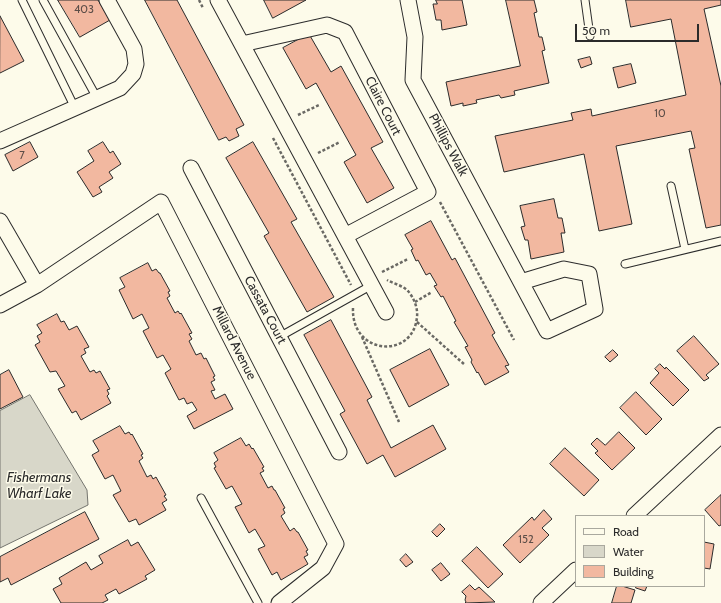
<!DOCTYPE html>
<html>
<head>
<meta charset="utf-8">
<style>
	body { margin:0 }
	#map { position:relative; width:721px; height:603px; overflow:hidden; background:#fdfbea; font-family:Cabin,sans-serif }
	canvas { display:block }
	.legend { position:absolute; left:575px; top:515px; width:130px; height:72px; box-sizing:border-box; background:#fdfbea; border:1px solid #a9a89e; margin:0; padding:5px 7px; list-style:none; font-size:12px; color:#2b2b2b }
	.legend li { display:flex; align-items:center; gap:8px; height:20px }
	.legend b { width:20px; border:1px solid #a9a89e }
	.scale { position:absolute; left:575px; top:24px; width:124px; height:18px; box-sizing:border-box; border:2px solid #2b2b2b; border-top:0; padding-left:5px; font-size:12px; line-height:14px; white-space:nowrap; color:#2b2b2b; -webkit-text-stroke:3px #fdfbea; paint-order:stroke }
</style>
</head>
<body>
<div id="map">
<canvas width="721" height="603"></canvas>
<ul class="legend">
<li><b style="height:5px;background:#fdfbea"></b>Road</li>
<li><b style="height:11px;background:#d8d7c9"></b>Water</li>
<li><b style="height:11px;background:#f2b8a0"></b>Building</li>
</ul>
<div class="scale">50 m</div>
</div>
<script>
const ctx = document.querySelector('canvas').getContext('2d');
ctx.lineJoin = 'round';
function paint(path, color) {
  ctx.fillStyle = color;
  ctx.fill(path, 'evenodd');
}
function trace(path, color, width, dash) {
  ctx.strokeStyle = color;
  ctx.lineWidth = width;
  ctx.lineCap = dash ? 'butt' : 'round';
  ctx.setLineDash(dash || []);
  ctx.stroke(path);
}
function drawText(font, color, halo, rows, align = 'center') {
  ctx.font = font + ' Cabin,sans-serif';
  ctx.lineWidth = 3;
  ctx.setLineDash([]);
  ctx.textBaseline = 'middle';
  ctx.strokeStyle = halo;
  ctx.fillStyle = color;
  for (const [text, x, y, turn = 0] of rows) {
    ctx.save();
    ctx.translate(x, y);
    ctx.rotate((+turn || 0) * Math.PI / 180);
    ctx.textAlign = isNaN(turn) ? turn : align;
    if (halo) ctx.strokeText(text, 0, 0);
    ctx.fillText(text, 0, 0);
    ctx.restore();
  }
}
const water = new Path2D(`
	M30 395 87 490 88 505 0 548V411Z`);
paint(water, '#d8d7c9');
trace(water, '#74746e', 1);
const building = new Path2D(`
	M58 0H98L110 20 80 37Z
	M145 0H177L244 125 236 129 239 136 229 141 226 137 219 140Z
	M264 0H306L273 18Z
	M436 0H462L467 25 442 30 441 20H436L433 4H437Z
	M506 0H534L537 12 534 13 539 37H542L545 50 542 51 549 83 514 91 515 95 501 98 499 95 476 100 477 103 463 106V103L451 106 446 82 520 66Z
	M626 0H721V5L704 9 721 86V225L706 228 689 149 695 148 691 131 616 146 632 224 599 231 584 154 504 172 495 136 573 120 571 113 591 109 592 116 686 95 671 19 631 27Z
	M0 16 24 61 0 73Z
	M309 34 331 72 341 66 383 142 371 148 394 188 367 203 344 162 356 155 316 83 306 89 283 48Z
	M590 57 592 64 581 68 578 60Z
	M631 64 636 83 618 88 613 68Z
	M30 142 38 157 13 171 5 155Z
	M103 142 110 153 113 151 121 164 109 172 113 178 99 187 102 192 93 197 77 172 94 161 88 151Z
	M253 142 297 219 291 222 334 297 307 312 264 236 269 233 226 158Z
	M554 199 558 218H562L565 233H561L564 252 531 259 528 240H525L521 227 525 226 520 206Z
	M431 221 452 260 455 258 495 333 492 335 509 365 505 366 509 372 485 385 478 372 477 373 471 362 472 360 465 347 468 346 454 322 456 321 443 296 441 297 434 286 437 285 430 273 426 275 418 260 416 261 411 250 413 249 405 235Z
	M148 263 152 271 156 269 159 273H160L170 291 168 292 170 296 167 298 175 313 178 311 180 314 181 313 192 333 189 334 192 339 189 341 196 355 201 353 204 359 206 358 215 376 213 377 215 380 211 382 215 390 211 391 215 399 225 394 233 409 194 429 187 416 197 410 192 402 187 404 184 398 179 400 165 373 171 369 163 355 157 358 143 331 149 328 142 314 133 319 119 290 125 287 120 278Z
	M57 314 61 322 64 321 69 330 77 326 89 347 84 349 86 353 81 356 90 372 94 370 96 373 100 371 110 389 107 390 109 394 107 396 111 403 81 420 76 411 72 413 58 389 65 386 56 371 50 372 35 345 40 342 37 336 42 333 37 325Z
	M331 320 372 397 367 400 391 448 433 425 446 449 395 477 383 455 367 464 340 414 345 411 304 335Z
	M694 336 719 364 706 375 709 378 704 381 677 351Z
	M430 349 449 385 409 407 390 370Z
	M613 350 618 355 610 362 605 357Z
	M660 364 665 369 666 367 689 390 673 406 650 383 659 373 655 369Z
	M9 370 23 397 0 409V375Z
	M636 392 662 419 646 435 620 408Z
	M120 426 125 434 129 432 131 435 132 434 143 454 141 455 143 458 139 461 147 477 151 475 153 479 156 477 166 495 164 496 167 500 162 503 166 510 139 525 136 519 129 522 113 495 121 491 113 475 105 479 92 455 99 451 93 441Z
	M619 432 635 448 612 470 595 453 598 451 591 444 597 438 605 445Z
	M241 438 246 446 249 444 252 449 253 448 264 467 262 468 264 471 260 473 268 488 272 486 274 490H275L285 508 283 509 285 513 281 516 290 531 294 528 297 532H298L308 550 306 551 308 555 304 557 308 564 281 580 277 572 272 575 258 549 265 546 255 529 249 533 235 507 242 504 232 486 226 489 214 468 216 467 214 463 218 460 214 453Z
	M565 448 599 480 584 496 550 464Z
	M721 495V525L719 526 705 510Z
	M544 510 552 519 542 528 549 535 520 563 503 545 532 517 534 520Z
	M85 512 99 539 11 585 8 578 0 582V557Z
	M440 524 445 529 437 537 432 532Z
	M128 540 131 546 138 542 155 570 145 576 147 579 119 594 116 589 105 595 108 600 102 603H61L53 589 62 584 59 578 86 562 91 570 103 563 99 556Z
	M704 542 714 544 710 569 704 568Z
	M477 547 503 574 488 588 462 561Z
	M406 554 413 562 406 567 400 560Z
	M441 563 450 574 441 581 432 570Z
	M470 585 475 590 479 587 495 602 465 603 466 602 465 600 466 596 462 592Z
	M617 586H622L635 590 631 603H612Z
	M636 586H647L645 591 636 588Z`);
paint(building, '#f2b8a0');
trace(building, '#2b2b2b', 1);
const lane = new Path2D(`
	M22 0 75 108
	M43 0 97 98
	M585 0 590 36
	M671 186 685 249
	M625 264 721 241
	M279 337 372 285
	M201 498 258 603`);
const street = new Path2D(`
	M218 0 386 312
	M408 0 415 37 413 80 547 331 595 309 589 274 564 269 521 282
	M242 44 327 25 345 32 428 192 345 236
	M0 141 120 88 133 74 136 64 134 49 107 0
	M191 168 339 452
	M0 221 37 285
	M0 305 37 285 161 202 336 544 323 568 279 603
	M634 516 721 435
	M541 603 576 570`);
trace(lane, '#2b2b2b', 9);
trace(street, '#2b2b2b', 17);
trace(new Path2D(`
	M199 0 203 8
	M298 115 319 105
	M273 138 351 285
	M318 153 340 142
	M440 202 514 340
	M382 272 408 259
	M415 302 432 292
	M353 308C351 355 413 360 417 317 418 308 414 298 408 291 402 285 394 284 387 280
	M417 322 465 365
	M362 337 399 422`), '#6a6964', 2.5, [3, 2]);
trace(lane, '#fdfbea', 7);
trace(street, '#fdfbea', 15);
drawText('11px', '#5d4e48', null, [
	["403",84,10],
	["10",660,114],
	["7",22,156],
	["152",526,540]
]);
drawText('13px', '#2b2b2b', '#fdfbea', [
	["Claire Court",383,106,63],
	["Phillips Walk",448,145,62],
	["Cassata Court",265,310,62],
	["Millard Avenue",234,343,63]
]);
drawText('italic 14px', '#2b2b2b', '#fdfbea', [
	["Fishermans",39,478],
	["Wharf Lake",39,494]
]);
</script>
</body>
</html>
